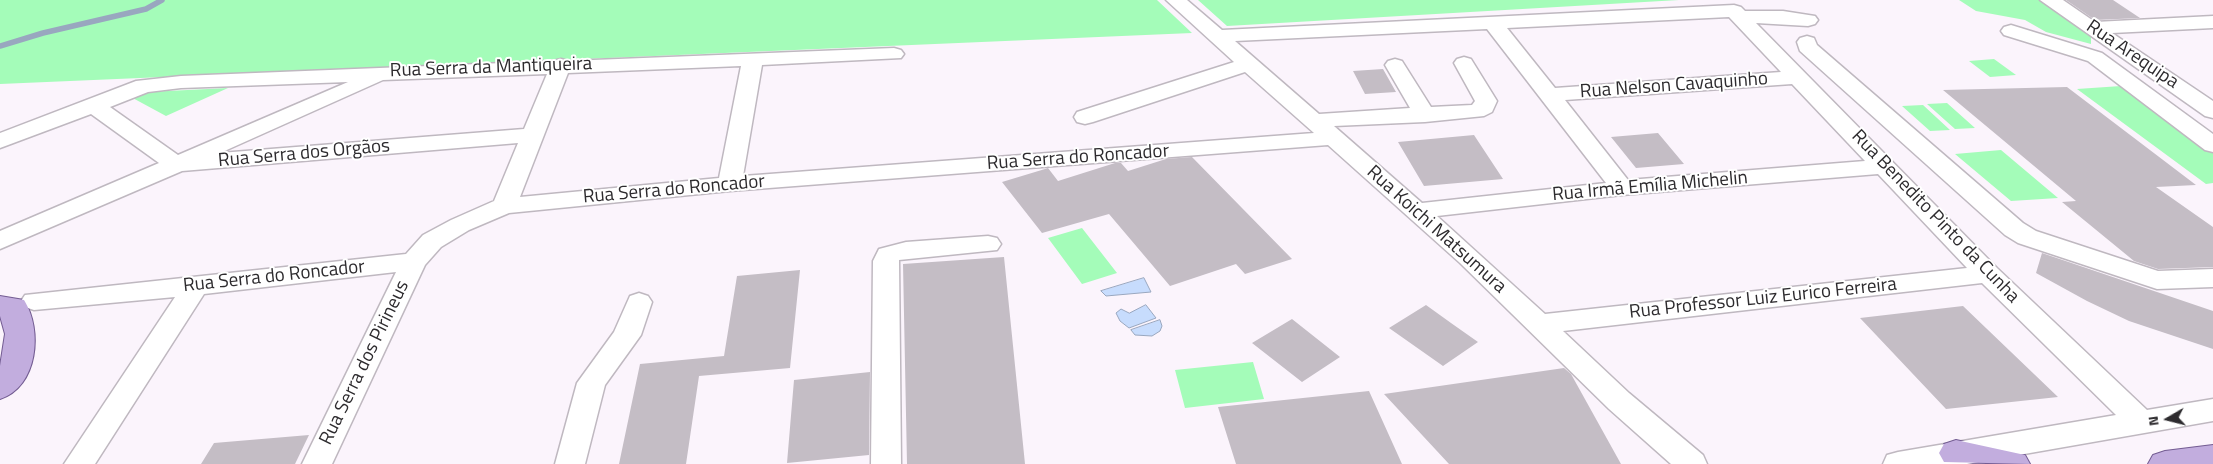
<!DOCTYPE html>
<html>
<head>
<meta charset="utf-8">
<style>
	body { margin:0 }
	#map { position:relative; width:2213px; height:464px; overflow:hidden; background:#fbf4fc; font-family:"Titillium Web",sans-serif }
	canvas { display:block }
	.north { position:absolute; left:2143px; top:394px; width:50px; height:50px; -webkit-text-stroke:4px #fff; paint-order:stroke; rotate:262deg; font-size:14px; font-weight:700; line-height:20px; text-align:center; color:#2d2b2e }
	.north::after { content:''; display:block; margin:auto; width:18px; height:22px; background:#2d2b2e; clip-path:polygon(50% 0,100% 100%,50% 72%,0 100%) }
</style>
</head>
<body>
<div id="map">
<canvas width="2213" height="464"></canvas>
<div class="north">N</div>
</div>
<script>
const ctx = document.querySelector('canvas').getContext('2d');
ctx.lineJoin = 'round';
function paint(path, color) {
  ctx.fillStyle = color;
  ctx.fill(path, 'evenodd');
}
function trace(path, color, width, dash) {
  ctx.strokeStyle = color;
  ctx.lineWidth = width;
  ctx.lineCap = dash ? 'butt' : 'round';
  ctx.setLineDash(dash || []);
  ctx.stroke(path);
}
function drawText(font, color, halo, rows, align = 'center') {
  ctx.font = font + ' "Titillium Web",sans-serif';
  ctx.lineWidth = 4;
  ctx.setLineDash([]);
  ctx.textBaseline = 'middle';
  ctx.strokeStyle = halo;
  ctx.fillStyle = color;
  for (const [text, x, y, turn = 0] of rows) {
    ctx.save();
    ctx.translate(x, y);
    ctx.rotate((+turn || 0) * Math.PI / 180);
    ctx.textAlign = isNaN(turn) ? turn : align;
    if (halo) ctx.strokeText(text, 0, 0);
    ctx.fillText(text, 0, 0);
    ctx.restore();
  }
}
paint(new Path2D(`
	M0 0H1157L1192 33 0 84Z
	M1198 0H1679L1227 26Z
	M1959 0H2042L2091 30V44L2046 32 2025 20 1976 11Z
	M1994 59 2016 75 1990 77 1969 61Z
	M2121 86 2213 150V183L2206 184 2077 89Z
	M228 88 166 116 129 96 147 92Z
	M1947 103 1975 128 1955 129 1927 104Z
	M1923 105 1950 130 1930 131 1902 106Z
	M2001 150 2058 198 2011 201 1955 154Z
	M1082 228 1117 273 1082 284 1048 238Z
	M1253 362 1264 399 1185 408 1175 370Z`), '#a4fcb9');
const water = new Path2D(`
	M1144 278 1151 292 1106 296 1101 291Z
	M1146 305 1156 318 1129 328 1120 321 1116 313 1121 309 1129 313Z
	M1160 320 1162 326 1160 331 1152 336 1135 335 1131 330Z`);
paint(water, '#c7dcfd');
trace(water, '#99a7bf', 1);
trace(new Path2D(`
	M0 46 43 33 146 9 162 0`), '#99a7bf', 5.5);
paint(new Path2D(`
	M2066 0H2113L2140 18 2095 20Z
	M1383 69 1396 92 1365 94 1353 71Z
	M2067 87 2196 185 2156 187 2213 227V267L2158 269 2134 261 2062 202 2076 201 1943 90Z
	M1658 133 1684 164 1636 168 1611 137Z
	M1474 135 1503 179 1424 186 1398 142Z
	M1192 157 1292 259 1245 274 1236 264 1170 286 1109 214 1042 233 1002 182 1045 169 1048 168 1058 181 1115 163H1121L1128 171 1166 159Z
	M2042 253 2213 311V349L2129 321 2087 301 2036 273Z
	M1004 257 1025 464H907L903 264Z
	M800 270 790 368 699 376 686 464H619L640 364 724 356 737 276Z
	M1426 305 1451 323 1478 342 1443 366 1389 328Z
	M1963 306 2058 397 1946 409 1860 318Z
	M1292 319 1340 357 1302 382 1252 343Z
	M1564 368 1571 374 1621 464H1449L1384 394Z
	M870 372 869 455 787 463 794 380Z
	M1369 391 1402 464H1236L1218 407Z
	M309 435 295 464H201L214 443Z`), '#c4bdc5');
const minor = new Path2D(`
	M1166 0H1187L1222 30 1734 5 1741 7 1745 11H1783L1815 16 1818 20 1815 24 1808 26 1756 23 1997 268 2147 410 2213 399V421L1967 464H1883L1887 455 1898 452 2116 415 1982 283 1563 331 1629 393 1703 455 1707 464H1671L1609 409 1460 263 1328 145 730 191 509 213 469 230 441 247 425 265 332 464H302L396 272 204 294 95 464H64L175 297 34 310 25 307 21 301 25 295 406 254 423 235 451 220 494 201 518 143 182 171 0 249V231L159 163 91 114 0 148V133L136 81 181 76 553 61 561 59 568 61 894 48 901 50 904 54 901 58 762 65 743 176 1314 133 1245 72 1093 122 1085 124 1077 122 1074 117 1077 112 1234 62ZM1729 17 1781 72 1555 88 1507 28ZM1487 29 1606 183 1422 203 1334 126 1425 122 1484 116 1492 112 1497 101 1471 59 1464 57 1457 59 1454 63 1475 101 1472 105 1431 107 1402 61 1395 59 1388 61 1385 65 1410 108 1319 114 1235 41ZM741 66 719 178 520 197 568 73ZM547 74 524 129 220 153 383 80ZM348 82 178 155 110 107 148 92 181 88ZM1792 84 1865 161 1628 180 1565 100ZM1878 174 1967 268 1545 314 1437 216 1622 195Z
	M2040 0H2063L2095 22 2213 16V28L2112 33 2213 101V118L2205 116Z
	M2011 25 2102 53 2213 134V152L2205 150 2088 61 2004 35 2001 31 2004 27Z
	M1807 36 1814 38 1817 45 2023 223 2036 231 2158 271 2213 269V287L2157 289 2018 243 2005 235 1800 51 1797 42 1800 38Z
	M988 236 997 238 1001 244 997 250 899 260 901 464H871L873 261 879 249 906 242Z
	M639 293 648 296 652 302 641 335 605 385 585 464H555L577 383 614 332 630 296Z`);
const major = new Path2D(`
	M0 296 24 300C43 330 38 387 0 399V366L5 334 0 316Z
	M1956 440 2025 455 2030 464 1944 462 1939 453 1944 444Z
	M2213 445V464H2148L2153 455 2165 451Z`);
trace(minor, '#bfb8c0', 3);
trace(major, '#735c92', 2);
paint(minor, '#fff');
paint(major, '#c2adde');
drawText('19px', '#2d2b2e', '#fff', [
	["Rua Arequipa",2132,55,34],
	["Rua Serra da Mantiqueira",491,68,-2],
	["Rua Nelson Cavaquinho",1674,86,-4],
	["Rua Serra dos Orgãos",304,154,-5],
	["Rua Serra do Roncador",1078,158,-4],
	["Rua Irmã Emília Michelin",1650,187,-5],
	["Rua Serra do Roncador",674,190,-5],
	["Rua Benedito Pinto da Cunha",1935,217,46],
	["Rua Koichi Matsumura",1436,230,42],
	["Rua Serra do Roncador",274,277,-6],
	["Rua Professor Luiz Eurico Ferreira",1763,299,-6],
	["Rua Serra dos Pirineus",365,363,-64]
]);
</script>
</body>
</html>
